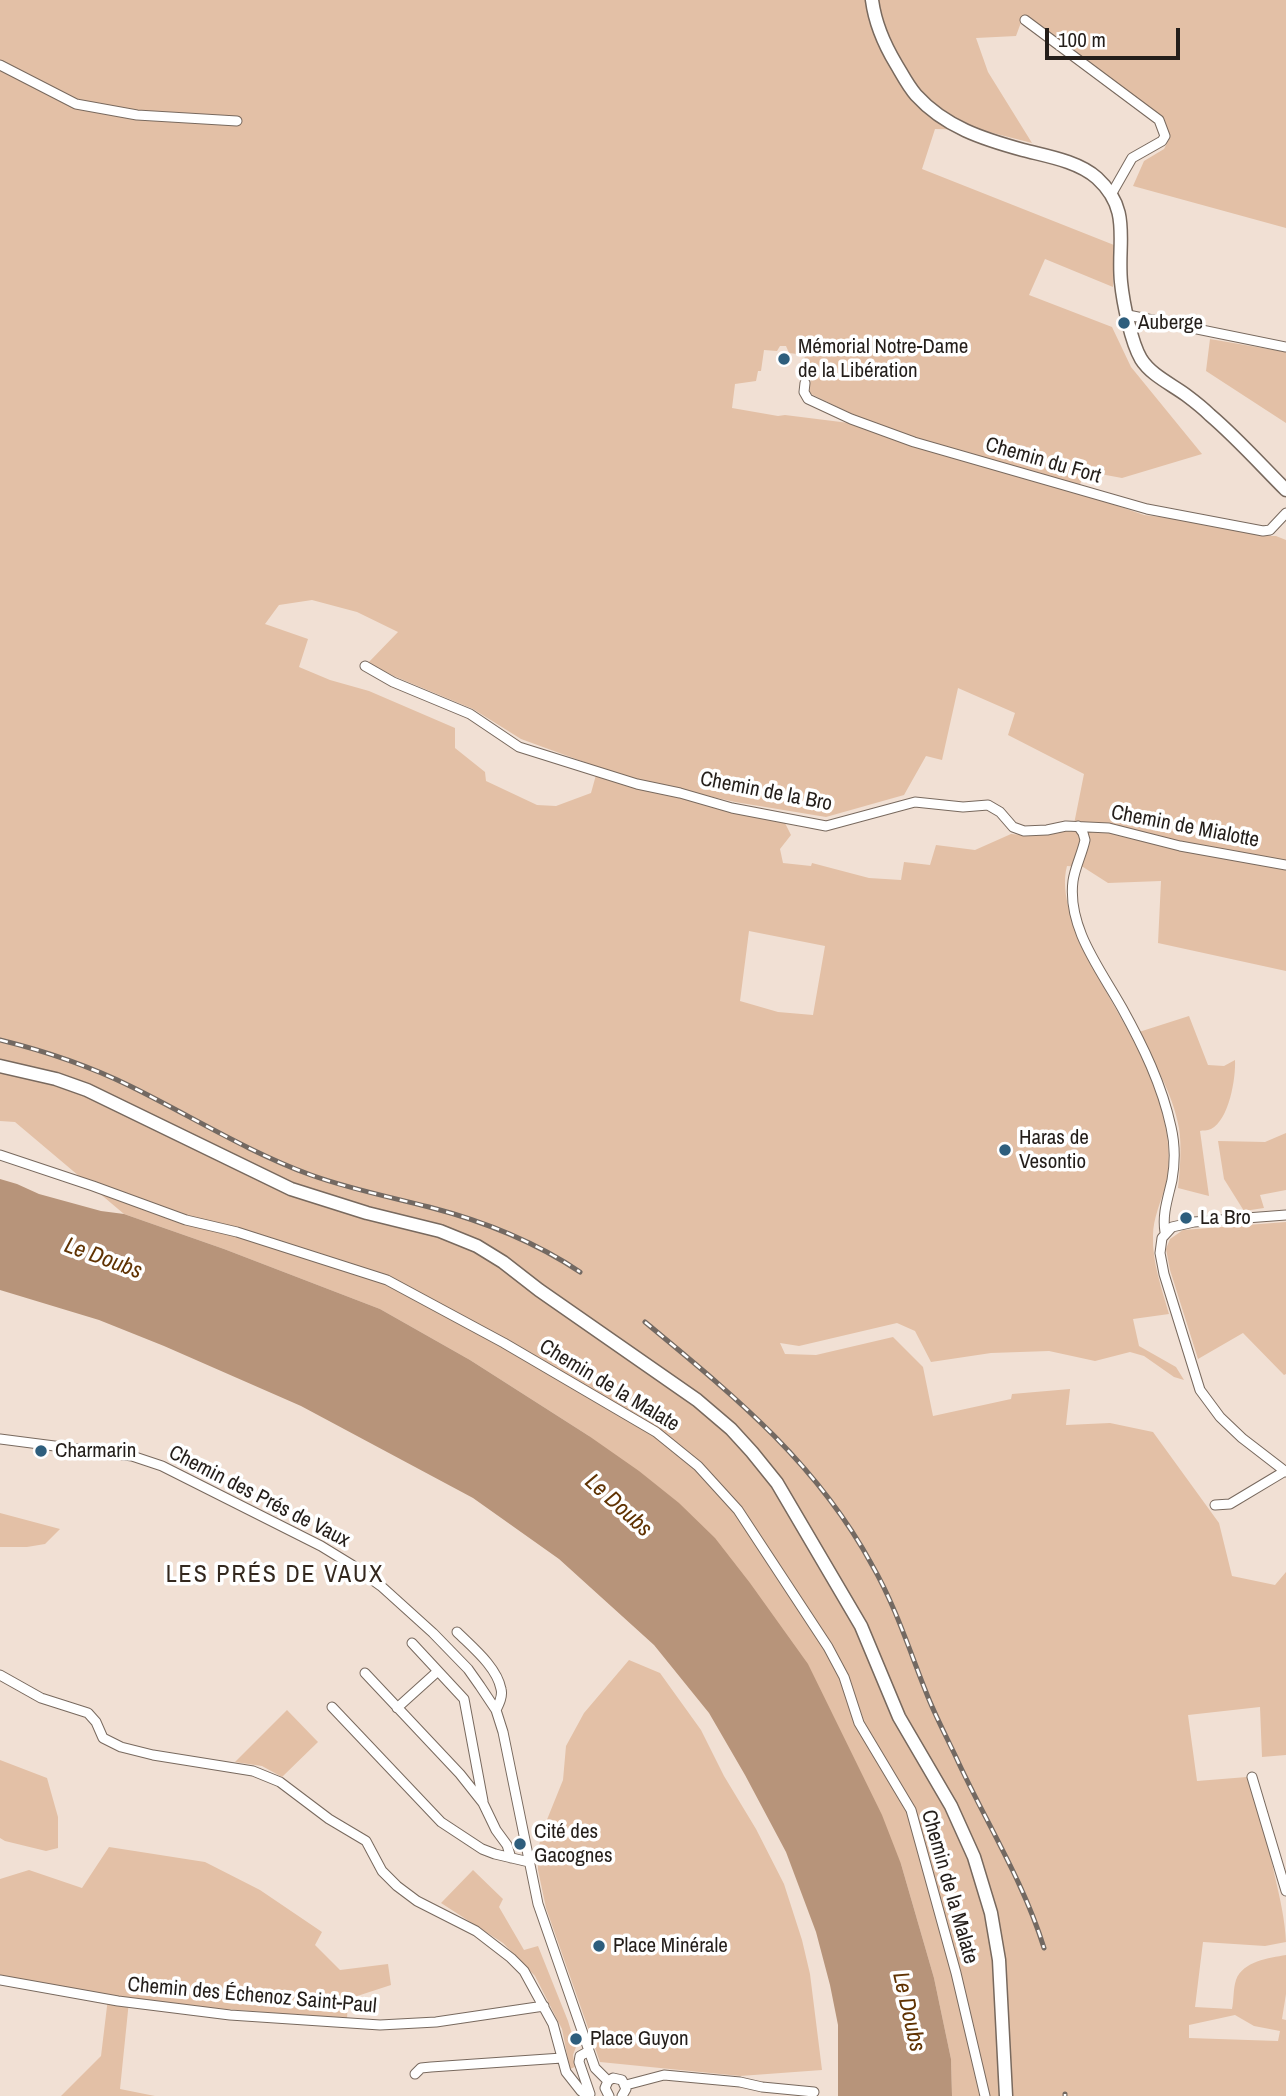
<!DOCTYPE html>
<html>
<head>
<meta charset="utf-8">
<style>
	body { margin:0 }
	#map { position:relative; width:1286px; height:2096px; overflow:hidden; background:#f1e0d4; font-family:"Archivo Narrow",sans-serif }
	canvas { display:block }
	.scale { position:absolute; left:1045px; top:28px; width:135px; height:32px; box-sizing:border-box; border:4px solid #241e1a; border-top:0; padding-left:9px; font-size:21px; line-height:24px; white-space:nowrap; color:#241e1a; -webkit-text-stroke:5px #fff; paint-order:stroke }
</style>
</head>
<body>
<div id="map">
<canvas width="1286" height="2096"></canvas>
<div class="scale">100 m</div>
</div>
<script>
const ctx = document.querySelector('canvas').getContext('2d');
ctx.lineJoin = 'round';
function paint(path, color) {
  ctx.fillStyle = color;
  ctx.fill(path, 'evenodd');
}
function trace(path, color, width, dash) {
  ctx.strokeStyle = color;
  ctx.lineWidth = width;
  ctx.lineCap = dash ? 'butt' : 'round';
  ctx.setLineDash(dash || []);
  ctx.stroke(path);
}
function drawText(font, color, halo, rows, align = 'center') {
  ctx.font = font + ' "Archivo Narrow",sans-serif';
  ctx.lineWidth = 7;
  ctx.setLineDash([]);
  ctx.textBaseline = 'middle';
  ctx.strokeStyle = halo;
  ctx.fillStyle = color;
  for (const [text, x, y, turn = 0] of rows) {
    ctx.save();
    ctx.translate(x, y);
    ctx.rotate((+turn || 0) * Math.PI / 180);
    ctx.textAlign = isNaN(turn) ? turn : align;
    if (halo) ctx.strokeText(text, 0, 0);
    ctx.fillText(text, 0, 0);
    ctx.restore();
  }
}
paint(new Path2D(`
	M0 0H1286V228L1133 186 1144 161 1164 149 1170 137 1163 118 1023 17 1016 36 976 38 988 72 1032 143 981 130 935 129 922 169 1114 245 1113 287 1045 259 1029 295 1112 327 1131 367 1202 454 1122 478 1084 471 1078 492 1144 515 1227 525 1262 536H1276L1286 540V971L1158 943 1161 881 1108 883 1083 867 1067 866C1052 920 1124 1014 1146 1065 1161 1102 1175 1145 1166 1184 1161 1202 1153 1218 1153 1236 1152 1262 1162 1289 1169 1314L1133 1319 1139 1346 1176 1367 1184 1380 1174 1377 1144 1356 1130 1352 1095 1361 1049 1351 991 1353 931 1362 915 1331 897 1323 799 1346 780 1343 785 1354 816 1355 893 1337 923 1367 933 1416 1011 1399 1012 1394 1070 1389 1066 1425 1110 1423 1153 1432 1219 1523 1232 1576 1275 1585 1286 1572V1755L1262 1757 1260 1707 1188 1715 1197 1781 1247 1777C1259 1811 1268 1842 1275 1877 1280 1898 1285 1920 1286 1942L1265 1946 1203 1942 1195 2007 1232 2009C1234 2000 1233 1989 1236 1980 1243 1961 1269 1958 1286 1955V1994L1282 2019 1286 2020V2096H952L951 2059 934 1978 901 1864 589 1436 470 1360 380 1309 224 1249 124 1214 15 1122 0 1121ZM780 346H786L789 353 805 355 802 376 811 378 809 391 811 394 852 414 849 423 785 415 778 416 732 408 735 384 756 381 758 371H761L764 350 777 351ZM312 600 357 612 398 632 368 663 396 677 473 709 521 739 628 778 735 802 826 817 904 795 926 756 942 760 958 688 1015 713 1008 735 1084 774 1074 824 1033 836 1011 834 975 850 936 845 930 865 904 862 901 880 869 878 812 863 811 866 783 863 780 849 791 835 784 821 630 787 596 775 591 793 556 806 537 805 486 781 485 772 455 748V728L369 691 330 680 299 667 308 639 265 624 279 605ZM749 931 825 946 813 1015 778 1012 740 1001ZM1235 2015 1254 2026 1280 2031 1278 2041 1189 2038V2025Z
	M1210 339 1286 352V423L1206 371Z
	M1189 1016 1208 1065 1224 1066 1235 1060C1236 1078 1229 1120 1211 1129 1207 1131 1203 1130 1200 1131L1209 1196 1178 1188C1180 1168 1182 1148 1179 1128 1173 1094 1154 1063 1139 1032Z
	M1286 1133V1190L1260 1195 1264 1208 1244 1211 1224 1179 1218 1141 1265 1142Z
	M1286 1222V1374L1284 1375 1243 1333 1198 1359 1170 1270 1166 1249 1170 1239 1183 1230Z
	M0 1513 60 1529 45 1544 27 1547H0Z
	M629 1660 660 1673 701 1730 724 1776 756 1829 784 1884 802 1940 810 1974 822 2070 740 2076 600 2062 546 1908 538 1870V1850L542 1832 563 1780 566 1746 584 1713Z
	M287 1710 318 1742 282 1777 262 1766 235 1762Z
	M0 1760 47 1778 58 1817V1848L46 1851 5 1841 0 1838Z
	M109 1847 205 1862 260 1890 322 1932 315 1945 340 1970 388 1964 391 1985 348 1999 347 2019 129 2001 120 2089 155 2096H61L101 2056 108 1998 0 1979V1879L29 1870 82 1888Z
	M473 1870 503 1899 499 1907 524 1950 538 1946 568 2021 576 2047 573 2055 575 2067 570 2069 562 2029 535 1976 503 1943 441 1903Z`), '#e3c0a6');
paint(new Path2D(`
	M0 1179 17 1184 39 1194 101 1211 124 1214 224 1249 380 1309 470 1360 589 1436 639 1471 679 1503 715 1538 750 1583 808 1664 882 1815 901 1864 934 1978 951 2059 952 2096H838V2025L830 1985 816 1932 786 1852 745 1775 709 1713 654 1645 559 1559 473 1498 301 1406 164 1346 99 1320 0 1290Z`), '#b7947a');
const street = new Path2D(`
	M1025 20 1159 120 1165 136 1162 141 1132 158 1112 193
	M0 65 76 104 137 115 237 121
	M1128 315 1286 347
	M805 383 804 392 808 399 851 419 914 442 1147 509 1263 531 1270 530 1286 513
	M365 666 393 682 470 714 519 747 637 784 680 793 732 808 826 826 915 802 963 807 988 805 1000 812 1013 827 1024 831 1047 830 1066 826 1109 828 1180 846 1286 865
	M1078 826 1083 833 1085 840C1082 854 1075 867 1073 881 1067 928 1101 970 1122 1008 1143 1046 1162 1085 1171 1127 1175 1144 1175 1163 1172 1180 1168 1198 1162 1214 1165 1232
	M0 1155 93 1186 186 1220 237 1232 387 1280 504 1343 656 1432 698 1466 738 1510 828 1647 844 1677 859 1723 911 1810 956 1973 985 2096
	M1286 1215 1194 1222 1172 1227 1162 1238 1160 1253 1164 1274 1200 1390 1220 1417 1242 1438 1286 1472
	M0 1439 132 1456 162 1466 321 1546 352 1565 381 1586 433 1633 468 1669 480 1686 496 1710 503 1732 538 1904 595 2068 608 2081
	M1215 1505 1230 1504 1285 1471
	M457 1632C472 1647 497 1667 501 1689 503 1696 499 1704 496 1710
	M412 1643 464 1699 483 1801
	M365 1673 460 1774 483 1803 496 1830 507 1845 511 1858
	M0 1675 41 1698 88 1713 96 1722 103 1738 121 1747 153 1755 253 1771 280 1782 329 1819 366 1841 382 1871 397 1886 417 1901 476 1931 511 1958 524 1971 553 2024 566 2072 581 2091 585 2094 589 2092
	M332 1707 441 1822 482 1849 495 1854 529 1862
	M397 1708 438 1671
	M1252 1777 1286 1891
	M0 1980 118 2001 230 2015 380 2025 436 2022 544 2006
	M589 2051 580 2056 579 2062 590 2094
	M415 2074 421 2068 431 2067 562 2058
	M608 2081 613 2078 622 2080 626 2089 622 2096
	M608 2081 605 2088 609 2096
	M626 2085 664 2075 740 2082 762 2087 814 2092`);
const secondary = new Path2D(`
	M872 0C875 23 884 44 896 64 902 74 908 86 916 95 945 127 983 139 1023 150 1046 156 1078 161 1097 178 1132 210 1117 241 1121 282 1123 302 1131 342 1141 359 1151 375 1171 384 1186 395 1194 401 1203 408 1210 415 1237 438 1261 465 1286 490
	M0 1066 56 1079 87 1090 291 1189 367 1213 440 1231 477 1246 503 1262 539 1290 697 1400 731 1429 752 1452 777 1483 861 1626 899 1717 951 1806 974 1857 991 1913 999 1960 1006 2096`);
trace(street, '#78695e', 11);
trace(secondary, '#78695e', 15);
trace(street, '#fff', 9);
trace(secondary, '#fff', 12);
const rail = new Path2D(`
	M0 1040C45 1051 89 1066 130 1086 191 1116 248 1152 311 1175 350 1189 390 1197 429 1207 483 1221 534 1241 580 1272
	M645 1322C733 1395 816 1462 872 1565 895 1605 909 1649 926 1692 934 1713 945 1734 955 1755 984 1819 1023 1880 1044 1948
	M1065 2096V2094`);
trace(rail, '#736962', 5);
trace(rail, '#fff', 2.5, [8]);
for (const [x, y, r, color] of [
	[1124,323,7,"#2e5e7d"],
	[784,359,7,"#2e5e7d"],
	[1005,1150,7,"#2e5e7d"],
	[1186,1218,7,"#2e5e7d"],
	[41,1451,7,"#2e5e7d"],
	[520,1844,7,"#2e5e7d"],
	[599,1946,7,"#2e5e7d"],
	[576,2039,7,"#2e5e7d"]
]) {
  const dot = new Path2D();
  dot.arc(x, y, r, 0, 2 * Math.PI);
  ctx.fillStyle = color;
  ctx.fill(dot);
  trace(dot, '#fff', 2.5);
}
drawText('21px', '#241e1a', '#fff', [
	["Auberge",1138,323],
	["Mémorial Notre-Dame",798,347],
	["de la Libération",798,371],
	["Haras de",1019,1138],
	["Vesontio",1019,1162],
	["La Bro",1200,1218],
	["Charmarin",55,1451],
	["Cité des",534,1832],
	["Gacognes",534,1856],
	["Place Minérale",613,1946],
	["Place Guyon",590,2039]
], 'left');
drawText('21px', '#241e1a', '#fff', [
	["Chemin du Fort",1043,461,16],
	["Chemin de la Bro",766,792,11],
	["Chemin de Mialotte",1185,827,11],
	["Chemin de la Malate",609,1386,31],
	["Chemin des Prés de Vaux",259,1497,27],
	["Chemin de la Malate",949,1887,74],
	["Chemin des Échenoz Saint-Paul",252,1996,5]
]);
drawText('italic 23px', '#603303', '#fff', [
	["Le Doubs",103,1259,20],
	["Le Doubs",618,1506,42],
	["Le Doubs",908,2012,77]
]);
ctx.letterSpacing = '2px';
drawText('24px', '#34281e', '#fff', [
	["LES PRÉS DE VAUX",275,1576]
]);
ctx.letterSpacing = '0px';
</script>
</body>
</html>
